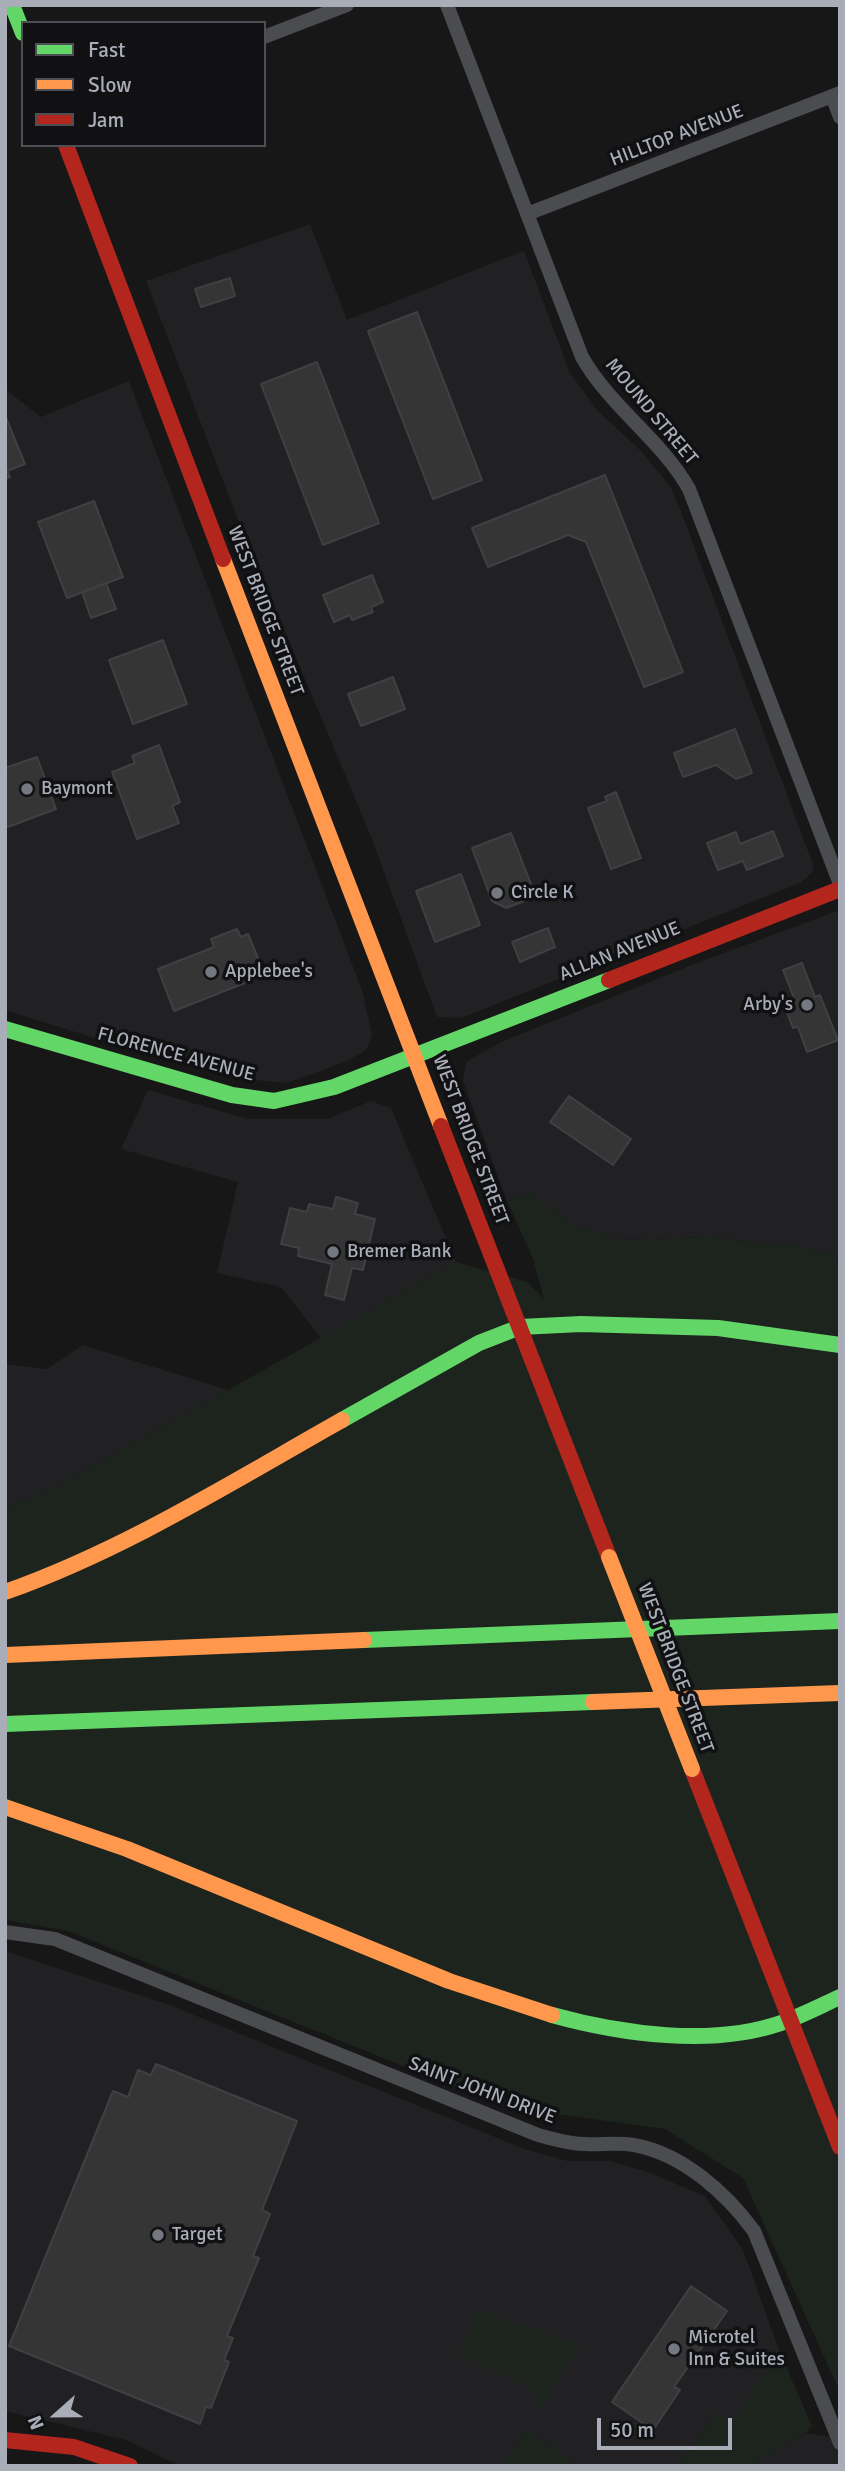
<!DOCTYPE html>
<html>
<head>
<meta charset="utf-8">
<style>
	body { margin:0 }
	#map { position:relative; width:845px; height:2471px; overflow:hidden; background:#171717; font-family:Signika,sans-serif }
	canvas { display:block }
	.frame { position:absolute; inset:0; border:7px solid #a8adb8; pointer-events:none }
	.legend { position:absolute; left:21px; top:21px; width:245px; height:126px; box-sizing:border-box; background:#111113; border:2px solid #4d4f55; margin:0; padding:9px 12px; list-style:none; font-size:21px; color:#a8adb8 }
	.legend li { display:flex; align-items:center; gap:14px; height:35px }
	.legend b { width:35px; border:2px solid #4d4f55 }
	.north { position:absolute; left:21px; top:2380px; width:70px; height:70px; -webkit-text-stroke:5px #111113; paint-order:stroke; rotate:249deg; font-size:19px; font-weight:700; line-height:28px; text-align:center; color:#a8adb8 }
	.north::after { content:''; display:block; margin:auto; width:24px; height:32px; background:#a8adb8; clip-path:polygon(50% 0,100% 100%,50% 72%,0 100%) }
	.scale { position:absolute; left:597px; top:2418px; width:135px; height:32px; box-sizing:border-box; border:4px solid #a8adb8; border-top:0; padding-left:9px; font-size:21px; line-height:24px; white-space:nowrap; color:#a8adb8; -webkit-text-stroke:5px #111113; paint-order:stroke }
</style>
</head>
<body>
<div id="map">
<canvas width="845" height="2471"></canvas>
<div class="frame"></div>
<ul class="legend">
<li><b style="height:9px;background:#63d668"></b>Fast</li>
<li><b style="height:9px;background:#ff974d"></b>Slow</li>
<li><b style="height:9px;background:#b3261e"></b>Jam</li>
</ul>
<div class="north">N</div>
<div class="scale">50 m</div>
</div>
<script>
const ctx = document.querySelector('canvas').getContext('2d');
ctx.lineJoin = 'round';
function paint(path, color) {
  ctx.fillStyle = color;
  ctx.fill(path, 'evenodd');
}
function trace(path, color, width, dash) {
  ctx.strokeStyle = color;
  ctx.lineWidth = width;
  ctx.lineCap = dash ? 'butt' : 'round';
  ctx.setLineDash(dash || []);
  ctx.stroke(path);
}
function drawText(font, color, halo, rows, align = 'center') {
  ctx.font = font + ' Signika,sans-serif';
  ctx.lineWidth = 7;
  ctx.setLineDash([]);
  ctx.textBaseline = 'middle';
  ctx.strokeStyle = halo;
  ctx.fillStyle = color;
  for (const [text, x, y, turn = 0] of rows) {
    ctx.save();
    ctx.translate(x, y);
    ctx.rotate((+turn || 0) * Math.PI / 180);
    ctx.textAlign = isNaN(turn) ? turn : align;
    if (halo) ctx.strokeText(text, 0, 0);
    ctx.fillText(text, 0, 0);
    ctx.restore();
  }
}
paint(new Path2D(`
	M310 224 347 320 524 251 570 373 598 411 641 451 670 486 682 514 811 859 814 871 800 883 461 1018 437 1017 370 834 237 517 146 281Z
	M129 381 362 990 372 1035 366 1050 345 1062 287 1083 254 1080 117 1045 5 1010V389L41 417Z
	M840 910V1259L803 1247 706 1237 622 1240 572 1225 531 1193 507 1201 463 1081 466 1062 501 1042 694 964Z
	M148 1090 248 1119H327L371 1101 391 1108 456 1262 321 1338 281 1287 217 1273 238 1182 121 1149Z
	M83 1345 228 1390 55 1487 5 1509V1364L47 1369Z
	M5 1951 167 2004 527 2150 568 2161H610L645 2171 705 2196 743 2250 779 2350 734 2421 714 2414 679 2466H578L527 2429 501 2466H180L126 2440 5 2411Z
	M806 2433 840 2438V2466H748Z`), '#212123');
paint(new Path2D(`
	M531 1193 572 1225 622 1240 706 1237 803 1247 840 1259V2392L743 2178 665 2129 505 2107 68 1931 5 1920V1509L55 1487 456 1262 527 1282 544 1299 533 1259 507 1201Z
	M478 2309 580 2345 539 2411 531 2387 458 2354Z
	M779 2350 812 2426 806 2433 748 2466H679L715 2413 734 2420Z
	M527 2429 578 2466H501Z`), '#1d241e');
const building = new Path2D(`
	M230 278 235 296 201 307 195 289Z
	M417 312 482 480 433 499 368 331Z
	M317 362 379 523 323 545 261 384Z
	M5 415 25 464 7 471 10 477 5 479Z
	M605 475 683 672 644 687 586 542 568 535 488 567 472 528Z
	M94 501 123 577 67 598 38 522Z
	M372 575 383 602 371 607 373 612 352 620 350 615 334 622 323 595Z
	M106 583 116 609 91 618 82 592Z
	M163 640 187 704 133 724 109 660Z
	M393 677 405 709 361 726 348 694Z
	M735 729 752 773 736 779 716 765 683 777 674 753Z
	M159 745 180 802 172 806 179 823 137 839 112 772 135 763 132 756Z
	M37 757 56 809 5 828V768Z
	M616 792 641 858 611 869 588 808 607 801 605 797Z
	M773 831 783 856 747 870 743 861 718 870 707 843 736 832 740 844Z
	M511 833 536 897 506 908 492 901 472 848Z
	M461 874 480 925 435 942 416 891Z
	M548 928 555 947 520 962 512 942Z
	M237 929 241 937 248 934 265 975 174 1011 158 969 214 947 211 939Z
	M802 963 815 997 820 995 838 1040 807 1052 798 1027 793 1028 785 1007 796 1003 783 970Z
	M569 1096 631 1139 613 1165 550 1122Z
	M336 1197 358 1203 355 1214 375 1219 363 1270 352 1268 344 1300 325 1295 332 1264 298 1256 299 1248 281 1244 290 1208 307 1212 309 1204 333 1209Z
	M156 2064 297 2121 262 2210 270 2214 253 2256 259 2258 227 2336 233 2338 224 2360 229 2362 211 2408 206 2407 200 2424 9 2346 113 2091 128 2097 138 2070 151 2075Z
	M691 2286 727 2311 674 2387 680 2390 653 2430 612 2402Z`);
paint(building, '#353536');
trace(building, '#3f4043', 2);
trace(new Path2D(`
	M447 5 582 357C611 408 661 439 689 489L840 884
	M264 37 347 5
	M832 96 840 117
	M527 214 840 93
	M5 1932 55 1939 538 2135C554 2139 569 2144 585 2144 601 2145 618 2142 634 2145 683 2154 726 2193 754 2231L840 2443`), '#4b4c50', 14);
trace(new Path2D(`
	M12 5 23 33
	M5 1029 232 1095 274 1101 334 1087 609 980
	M342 1420 479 1343 520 1327 581 1324 718 1328 840 1345
	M364 1640 840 1621
	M5 1724 593 1702
	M552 2015C621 2034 712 2047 781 2023 801 2016 820 2006 840 1997`), '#63d668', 16);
trace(new Path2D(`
	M223 559 441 1126
	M5 1592C124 1550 232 1482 342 1420
	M5 1655 364 1640
	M593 1702 840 1693
	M5 1807 127 1849 449 1981 552 2015`), '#ff974d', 16);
trace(new Path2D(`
	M66 145 223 559
	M609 980 840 889
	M441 1126 609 1557
	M692 1769 840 2147
	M5 2440 74 2447 130 2466`), '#b3261e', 16);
trace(new Path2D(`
	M609 1557 692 1769`), '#ff974d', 16);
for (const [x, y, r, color] of [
	[27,789,7,"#757880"],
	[497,893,7,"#757880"],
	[211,972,7,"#757880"],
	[807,1005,7,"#757880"],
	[333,1252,7,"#757880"],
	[158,2235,7,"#757880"],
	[674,2349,7,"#757880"]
]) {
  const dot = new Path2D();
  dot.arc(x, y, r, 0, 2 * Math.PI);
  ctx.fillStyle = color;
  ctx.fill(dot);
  trace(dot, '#111113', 2.5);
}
drawText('19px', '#a8adb8', '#111113', [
	["HILLTOP AVENUE",677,136,-21],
	["MOUND STREET",651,412,50],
	["WEST BRIDGE STREET",265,611,69],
	["ALLAN AVENUE",620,952,-22],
	["FLORENCE AVENUE",176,1055,15],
	["WEST BRIDGE STREET",470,1140,69],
	["WEST BRIDGE STREET",675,1668,69],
	["SAINT JOHN DRIVE",482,2091,21]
]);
drawText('19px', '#a8adb8', '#111113', [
	["Baymont",41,789],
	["Circle K",511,893],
	["Applebee's",225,972],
	["Arby's",793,1005,"right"],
	["Bremer Bank",347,1252],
	["Target",172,2235],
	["Microtel",688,2338],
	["Inn & Suites",688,2360]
], 'left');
</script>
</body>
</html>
